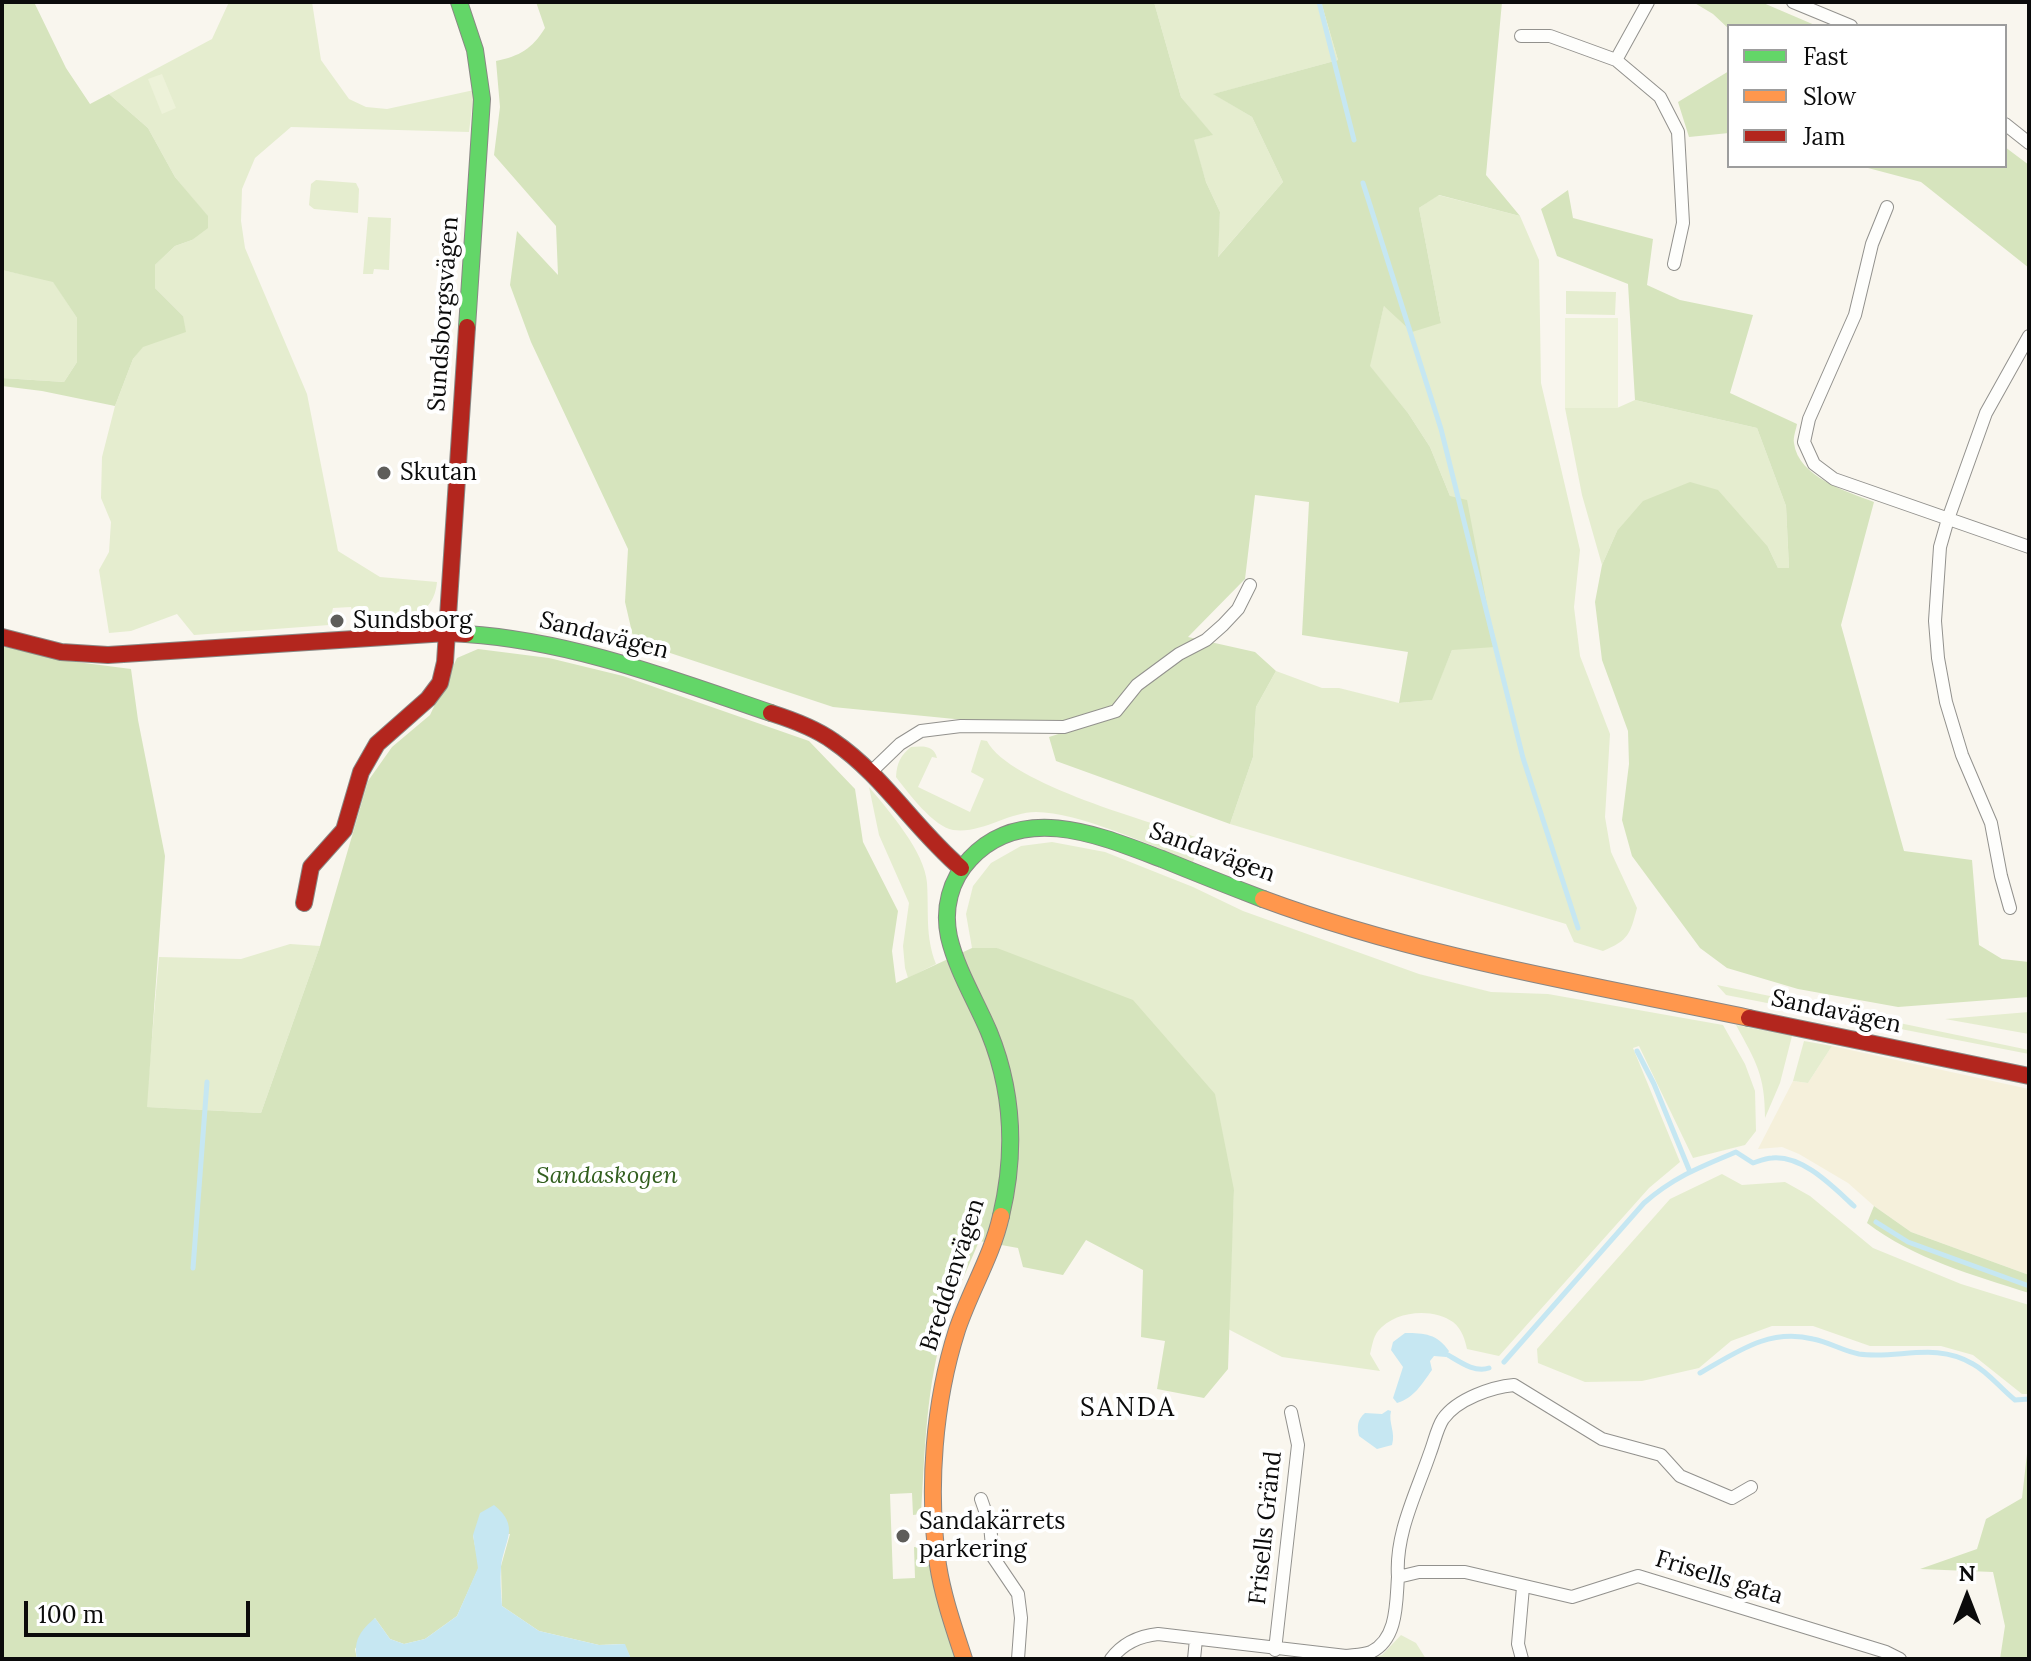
<!DOCTYPE html>
<html>
<head>
<meta charset="utf-8">
<style>
	body { margin:0 }
	#map { position:relative; width:2031px; height:1661px; overflow:hidden; background:#f9f6ee; font-family:Lora,serif }
	canvas { display:block }
	.frame { position:absolute; inset:0; border:4px solid #0b0b0b; pointer-events:none }
	.legend { position:absolute; left:1727px; top:24px; width:280px; height:144px; box-sizing:border-box; background:#fff; border:2px solid #9d9d9d; margin:0; padding:10px 14px; list-style:none; font-size:24px; color:#0b0b0b }
	.legend li { display:flex; align-items:center; gap:16px; height:40px }
	.legend b { width:40px; border:2px solid #9d9d9d }
	.north { position:absolute; left:1927px; top:1557px; width:80px; height:80px; -webkit-text-stroke:6px #fff; paint-order:stroke; rotate:0deg; font-size:22px; font-weight:700; line-height:32px; text-align:center; color:#0b0b0b }
	.north::after { content:''; display:block; margin:auto; width:28px; height:36px; background:#0b0b0b; clip-path:polygon(50% 0,100% 100%,50% 72%,0 100%) }
	.scale { position:absolute; left:24px; top:1601px; width:226px; height:36px; box-sizing:border-box; border:4px solid #0b0b0b; border-top:0; padding-left:10px; font-size:24px; line-height:28px; white-space:nowrap; color:#0b0b0b; -webkit-text-stroke:6px #fff; paint-order:stroke }
</style>
</head>
<body>
<div id="map">
<canvas width="2031" height="1661"></canvas>
<div class="frame"></div>
<ul class="legend">
<li><b style="height:10px;background:#63d668"></b>Fast</li>
<li><b style="height:10px;background:#ff974d"></b>Slow</li>
<li><b style="height:10px;background:#b3261e"></b>Jam</li>
</ul>
<div class="north">N</div>
<div class="scale">100 m</div>
</div>
<script>
const ctx = document.querySelector('canvas').getContext('2d');
ctx.lineJoin = 'round';
function paint(path, color) {
  ctx.fillStyle = color;
  ctx.fill(path, 'evenodd');
}
function trace(path, color, width, dash) {
  ctx.strokeStyle = color;
  ctx.lineWidth = width;
  ctx.lineCap = dash ? 'butt' : 'round';
  ctx.setLineDash(dash || []);
  ctx.stroke(path);
}
function drawText(font, color, halo, rows, align = 'center') {
  ctx.font = font + ' Lora,serif';
  ctx.lineWidth = 8;
  ctx.setLineDash([]);
  ctx.textBaseline = 'middle';
  ctx.strokeStyle = halo;
  ctx.fillStyle = color;
  for (const [text, x, y, turn = 0] of rows) {
    ctx.save();
    ctx.translate(x, y);
    ctx.rotate((+turn || 0) * Math.PI / 180);
    ctx.textAlign = isNaN(turn) ? turn : align;
    if (halo) ctx.strokeText(text, 0, 0);
    ctx.fillText(text, 0, 0);
    ctx.restore();
  }
}
paint(new Path2D(`
	M1832 1046 2029 1089V1275L1911 1232 1874 1206 1848 1183 1799 1154 1782 1147 1758 1149 1793 1081 1808 1083Z`), '#f5f0db');
paint(new Path2D(`
	M229 2H312L321 60 349 99 366 107 387 109 474 90 469 132 291 127 255 158 242 189 241 221 245 248 307 394 338 551 380 577 437 582C433 625 390 621 356 623L351 607 333 608 329 625 194 635 177 614 131 631 109 633 99 570 109 552 111 522 101 498 102 457 115 406 133 359 143 346 183 316 155 288V265L175 246 192 240 208 217 175 177 148 128 109 94 212 39Z
	M1154 2H1321L1338 60 1214 94 1252 117 1283 182 1217 258 1220 212 1206 182 1193 140 1212 135 1181 97Z
	M316 180 356 183 359 189 358 213 314 209 309 205 311 184Z
	M1438 195 1520 216 1539 260 1541 383 1580 550 1574 607 1580 656 1610 734 1605 817 1611 852 1637 908C1630 934 1629 940 1603 951L1574 942 1566 924 1230 824 1253 757 1256 707 1276 671 1322 688H1339L1399 703 1431 700 1452 650 1450 496 1430 447 1408 413 1369 366 1384 306 1441 323 1419 208Z
	M368 217 391 218 389 270 374 269 373 274H363Z
	M2 270 53 281 77 318V362L64 382 2 378Z
	M1566 291 1616 292 1615 315 1566 314Z
	M1635 400 1757 428 1786 506 1789 568H1778L1768 547 1617 531 1602 565 1582 495 1565 408H1617Z
	M981 740 987 741C1009 784 1154 823 1202 839L1193 862C1152 846 1078 812 1036 812 1008 812 982 834 953 830 934 827 908 793 896 777 897 763 900 756 911 747 923 746 934 745 937 758L932 757 918 787 970 812 984 779 971 772Z
	M869 787C889 811 925 852 927 883 929 912 925 936 936 964L908 978 905 968 903 946 909 903 879 835Z
	M1052 842 1105 852 1193 887 1243 911 1419 974 1491 992 1548 994 1723 1025 1745 1064 1755 1091 1756 1131 1745 1145 1693 1158 1639 1046 1633 1048 1680 1162 1649 1188 1499 1356 1467 1349C1465 1340 1462 1329 1453 1322 1432 1307 1394 1311 1378 1331 1373 1337 1372 1347 1370 1354L1380 1371 1282 1357 1228 1329 1234 1190 997 948H972L966 914 973 886 991 863 1021 846Z
	M290 944 320 946 261 1113 146 1107 159 957 241 959Z
	M1717 985 2029 1050V1054L1726 995Z
	M2029 1012V1034L1945 1019Z
	M1736 1025 1792 1036 1780 1083 1765 1118C1765 1075 1756 1062 1736 1025Z
	M1804 1041 1832 1046 1808 1083 1793 1081Z
	M1722 1174 1742 1185 1785 1182 1810 1196 1873 1248 1961 1284 2029 1305V1394H2022L1973 1355 1941 1346H1870L1813 1326H1772L1731 1341 1699 1368 1642 1381 1585 1382 1538 1363 1537 1349 1670 1199Z
	M1401 1635 1416 1643 1426 1659H1369L1382 1655Z`), '#e5edcf');
paint(new Path2D(`
	M2 2H34L66 68 90 104 109 94 148 128 175 177 208 216V228L192 240 175 246 155 265V288L183 316 186 332 143 347 133 359 115 406 42 391 2 386V378L64 382 77 362V318L53 282 2 270Z
	M536 2H1154L1181 97 1213 135 1194 140 1206 182 1220 212 1218 257 1283 182 1252 117 1213 94 1338 60 1321 2H1502L1486 175 1520 216 1439 195 1419 208 1441 323 1412 332 1384 306 1370 366 1408 413 1430 447 1450 496 1467 500 1495 647 1452 650 1432 700 1399 703 1408 652 1302 635 1309 502 1255 495 1245 579 1188 637 1255 652 1276 671 1256 707 1253 757 1230 824 1056 761 1049 737 1109 718 995 723 833 707 634 641 625 602 628 549 531 342 510 285 517 231 558 275 556 226 494 155 500 107 496 61C520 56 532 49 545 28Z
	M1693 2H1761L1817 26H1729V29L1713 14Z
	M1729 71V133L1689 137 1678 102Z
	M2005 147 2029 165V268L1921 182 1868 168 1842 166H2005Z
	M1568 190 1573 218 1653 239 1647 285 1680 300 1753 315 1730 393 1797 424C1796 430 1793 437 1794 443 1798 477 1848 492 1874 502L1841 625 1904 851 1972 860 1979 945 2002 959 2029 962V997L1898 1007 1798 989 1727 968 1700 948 1632 856 1622 820 1629 764 1628 731 1602 660 1595 602 1602 565 1617 531 1643 501 1690 482 1718 490 1768 547 1778 568H1789L1786 506 1757 428 1635 400 1628 284 1557 256 1541 209Z
	M2 646 61 660 131 669 138 720 165 856 147 1107 261 1113 320 946 368 781 392 747 430 715 457 658 478 649 549 658 623 676 809 741 855 789 863 842 898 911 892 951 896 983 972 948H997L1133 1000 1215 1094 1234 1190 1228 1369 1204 1398 1157 1389 1165 1341 1141 1337 1143 1270 1086 1240 1063 1275 1023 1267 1018 1248 979 1241C968 1268 955 1295 946 1322 926 1383 925 1451 921 1514L913 1515 912 1493 890 1494 893 1579 915 1578 914 1547 925 1548 935 1592 957 1659H631L624 1644 599 1645 539 1631 502 1606 501 1566 510 1534 473 1535 479 1567 457 1616 425 1639 404 1644 390 1639 375 1618 355 1649 357 1659H2Z
	M1874 1206 1911 1232 2029 1275V1293C1973 1275 1914 1259 1867 1223Z
	M2028 1445 2029 1659H2000L2005 1626 1993 1572 1920 1569 1977 1549 1986 1519 2022 1498Z`), '#d6e4bd');
paint(new Path2D(`
	M162 74 176 108 162 114 148 79Z
	M1565 318H1618V408H1565Z`), '#edf2d9');
paint(new Path2D(`
	M1405 1333C1425 1333 1437 1334 1449 1351L1446 1357 1434 1356 1430 1361 1432 1370C1422 1384 1414 1398 1397 1403L1393 1398 1403 1367 1391 1350 1393 1342Z
	M1388 1410 1391 1411C1388 1423 1396 1432 1392 1445L1377 1449 1359 1436C1357 1426 1357 1420 1365 1413L1382 1414Z
	M494 1505C521 1527 504 1540 501 1567 500 1580 501 1593 502 1606L539 1631 599 1645 625 1644 631 1659H357C353 1640 361 1630 375 1618L390 1639 404 1644 425 1639 457 1616 478 1568 473 1535 480 1513Z`), '#c6e7f2');
trace(new Path2D(`
	M1319 2 1354 140
	M1363 183 1441 429 1523 758 1578 928
	M1637 1051 1654 1084 1690 1172
	M1876 1222 1908 1242 2029 1286
	M193 1268 207 1082
	M1448 1355C1460 1362 1475 1373 1489 1368
	M1504 1362 1644 1203C1674 1177 1700 1167 1736 1152L1753 1163C1759 1161 1766 1158 1772 1158 1803 1155 1833 1187 1854 1206
	M1700 1373C1737 1352 1769 1328 1813 1339 1829 1342 1843 1351 1859 1354 1897 1360 1935 1341 1973 1364 1988 1372 2001 1389 2015 1400L2029 1399`), '#c6e7f2', 5);
const street = new Path2D(`
	M1648 2 1616 60 1660 97 1678 132 1683 223 1674 264
	M1793 2 1851 26
	M1521 36H1550L1616 60
	M2005 124 2029 143
	M1887 207 1872 244 1855 315 1809 419 1804 442 1814 464 1834 479 2029 547
	M872 771 900 744 921 731 961 726 1064 727 1116 711 1137 685 1179 654 1206 640 1223 625 1238 609 1250 585
	M2010 908 2001 876 1991 823 1962 755 1946 702 1938 658 1935 621 1940 547 1948 519 1986 413 2029 336
	M981 1499 990 1525 993 1557 1018 1594 1021 1618 1018 1659
	M1398 1577C1395 1534 1416 1494 1430 1453 1434 1443 1437 1428 1443 1419 1457 1399 1492 1387 1514 1385L1602 1439 1661 1455 1680 1476 1732 1498 1751 1487
	M1275 1650 1298 1445 1291 1412
	M1111 1659C1123 1643 1139 1636 1158 1634L1346 1656C1353 1655 1364 1655 1371 1652 1398 1639 1396 1602 1398 1577L1419 1572H1465L1572 1597 1638 1576 1886 1652 1900 1659
	M1194 1659 1196 1639
	M1522 1659 1518 1644 1523 1587`);
const fast = new Path2D(`
	M459 2 475 50 482 99 467 327
	M466 634C572 641 671 679 771 713
	M1001 1216C1016 1153 1014 1093 989 1032 976 1001 957 971 949 937 943 909 950 880 970 859 1023 802 1101 836 1162 859 1196 873 1229 886 1263 899`);
const slow = new Path2D(`
	M1263 899C1419 957 1587 984 1749 1018
	M964 1659C954 1628 943 1597 938 1565 927 1489 934 1402 957 1330 970 1291 992 1256 1001 1216`);
const jam = new Path2D(`
	M2 637 61 652 108 655 447 633 466 634
	M771 713C793 720 815 728 833 741 883 775 915 829 961 868
	M304 903 311 867 344 830 361 772 377 744 428 699 440 683 445 662 467 327
	M1749 1018 2029 1076`);
trace(street, '#92918d', 14);
trace(fast, '#898784', 18);
trace(slow, '#898784', 18);
trace(jam, '#898784', 18);
trace(street, '#fefefc', 12);
trace(fast, '#63d668', 16);
trace(slow, '#ff974d', 16);
trace(jam, '#b3261e', 16);
for (const [x, y, r, color] of [
	[384,473,8,"#5e5d5a"],
	[337,621,8,"#5e5d5a"],
	[903,1536,8,"#5e5d5a"]
]) {
  const dot = new Path2D();
  dot.arc(x, y, r, 0, 2 * Math.PI);
  ctx.fillStyle = color;
  ctx.fill(dot);
  trace(dot, '#fff', 3);
}
drawText('24px', '#0b0b0b', '#fff', [
	["Sundsborgsvägen",444,314,-86],
	["Sandavägen",604,636,14],
	["Sandavägen",1212,853,20],
	["Sandavägen",1836,1012,12],
	["Breddenvägen",953,1275,-72],
	["Frisells Gränd",1266,1528,-84],
	["Frisells gata",1719,1578,17]
]);
drawText('24px', '#0b0b0b', '#fff', [
	["Skutan",400,473],
	["Sundsborg",353,621],
	["Sandakärrets",919,1522],
	["parkering",919,1550]
], 'left');
drawText('italic 24px', '#325f1f', '#fff', [
	["Sandaskogen",607,1176]
]);
ctx.letterSpacing = '2px';
drawText('26px', '#0b0b0b', '#fff', [
	["SANDA",1128,1409]
]);
ctx.letterSpacing = '0px';
</script>
</body>
</html>
